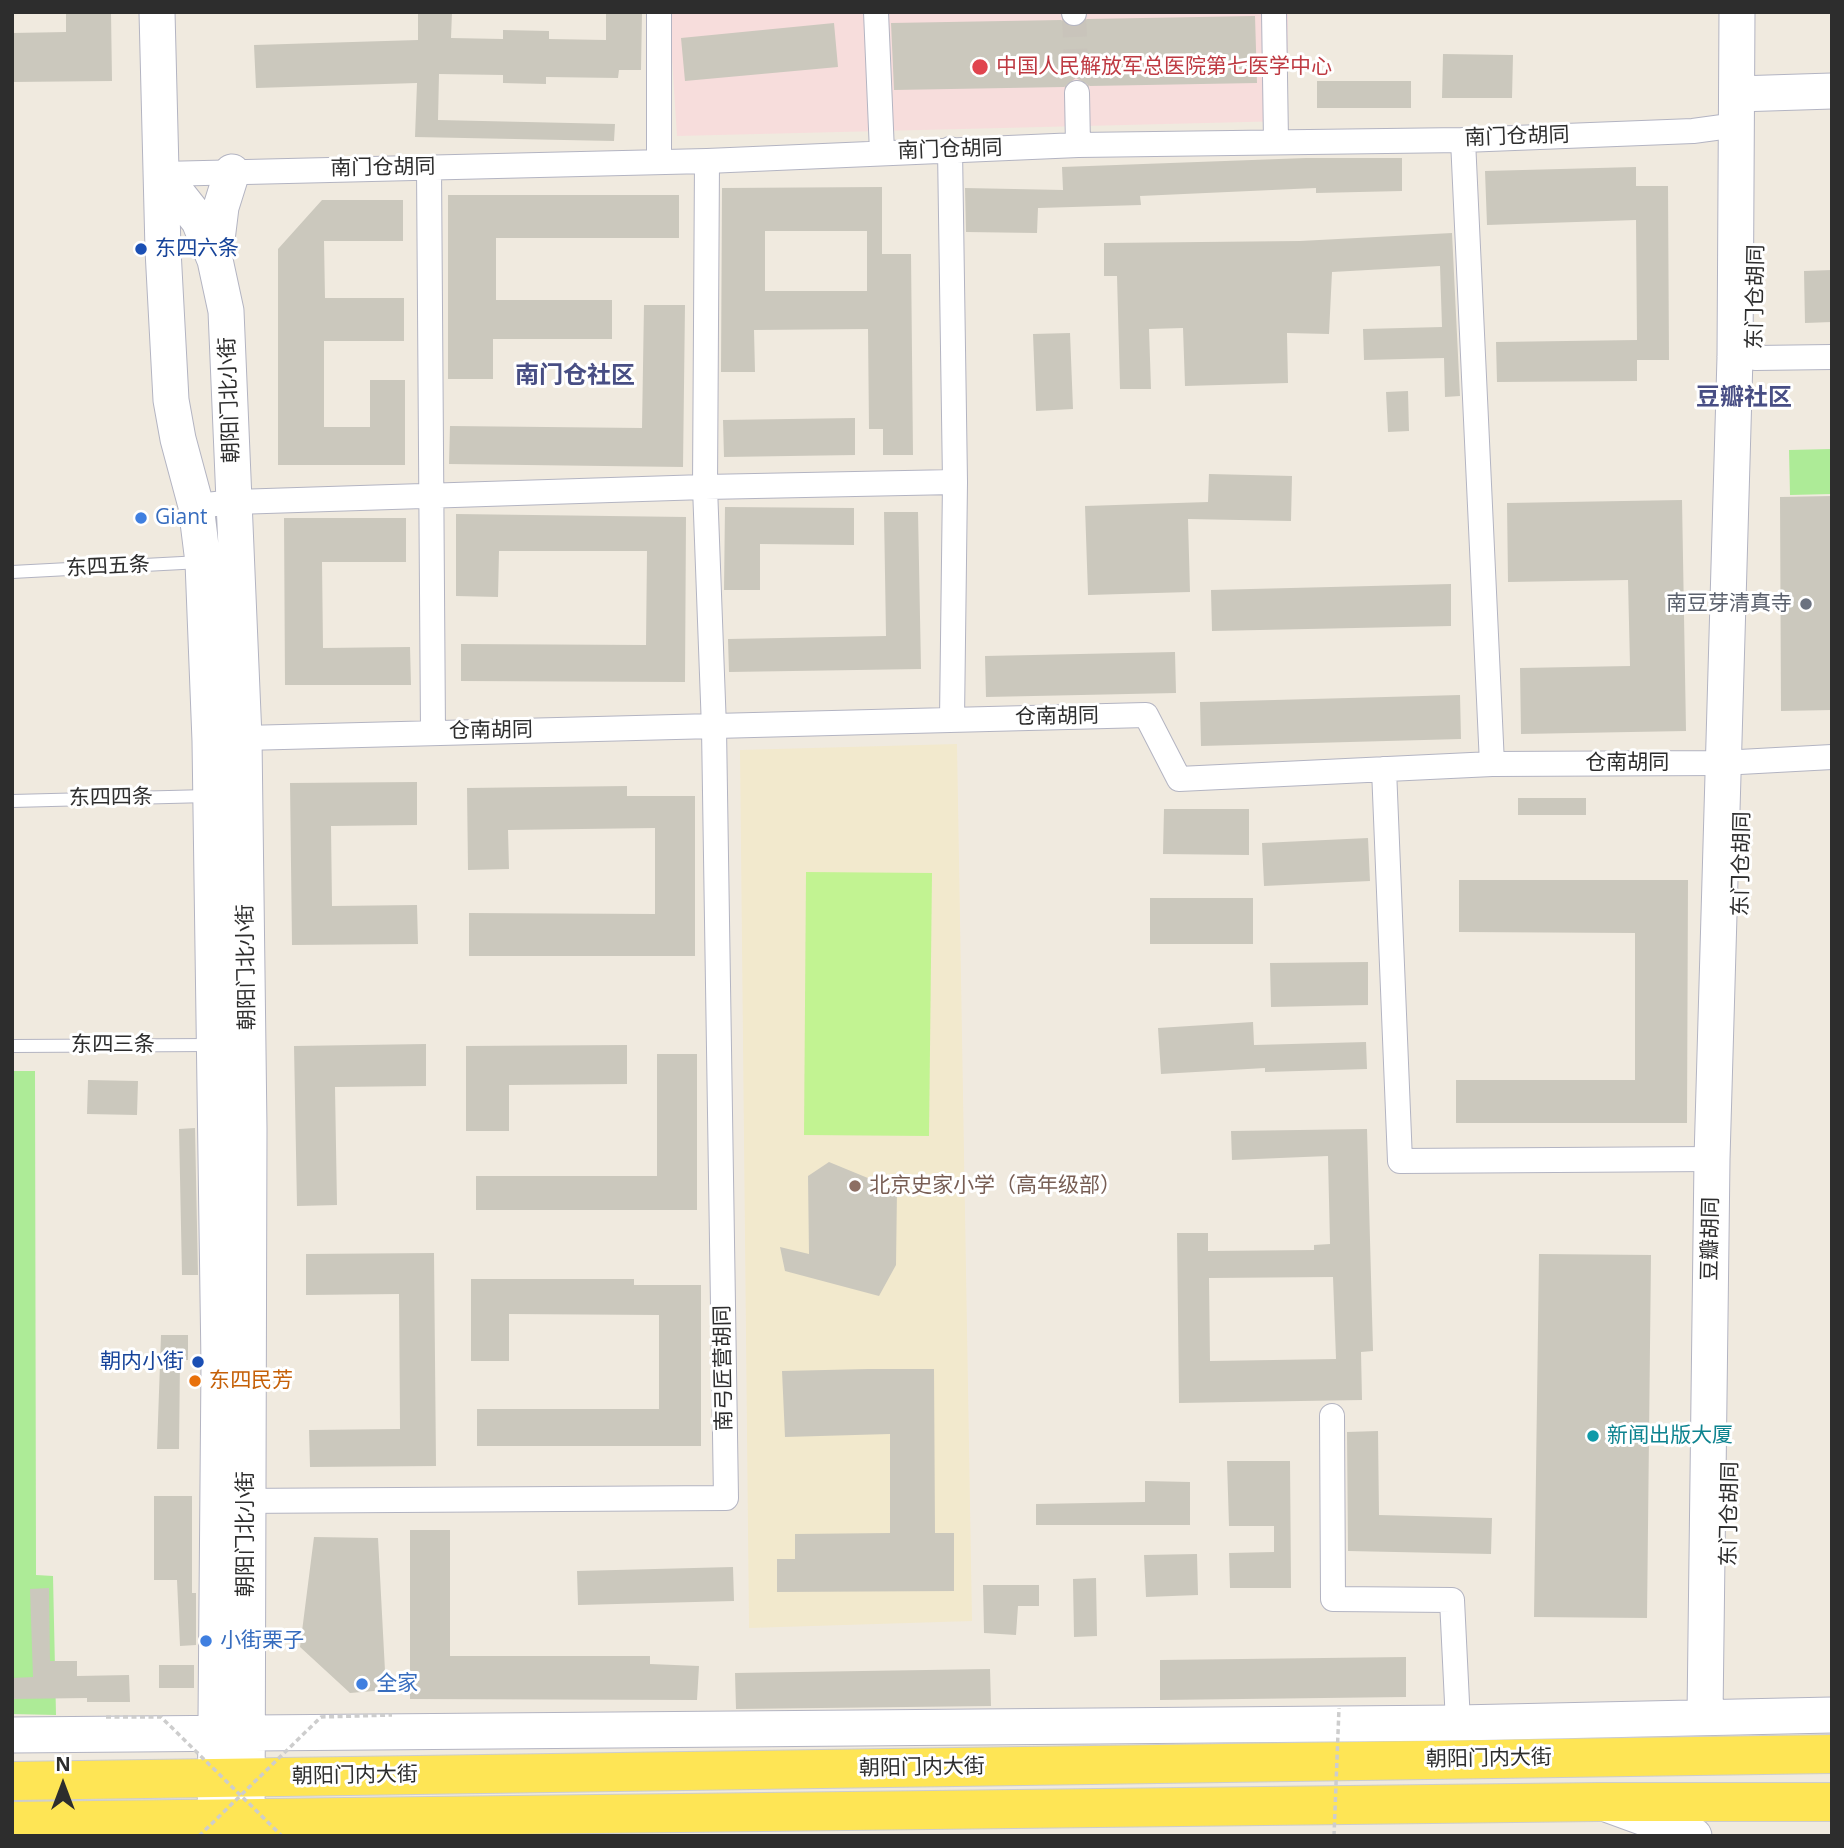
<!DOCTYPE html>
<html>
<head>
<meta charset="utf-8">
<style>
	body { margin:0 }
	#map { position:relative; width:1844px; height:1848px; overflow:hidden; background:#f0eadf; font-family:"Open Sans",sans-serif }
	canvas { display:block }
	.frame { position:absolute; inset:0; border:14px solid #2d2d2d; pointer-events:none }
	.north { position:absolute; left:28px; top:1750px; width:70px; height:70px; -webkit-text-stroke:5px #fff; paint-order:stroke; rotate:0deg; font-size:19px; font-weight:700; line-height:28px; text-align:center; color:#2d2d2d }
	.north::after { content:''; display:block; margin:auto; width:24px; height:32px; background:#2d2d2d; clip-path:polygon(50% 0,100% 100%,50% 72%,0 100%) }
</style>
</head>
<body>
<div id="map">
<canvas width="1844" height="1848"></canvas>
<div class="frame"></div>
<div class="north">N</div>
</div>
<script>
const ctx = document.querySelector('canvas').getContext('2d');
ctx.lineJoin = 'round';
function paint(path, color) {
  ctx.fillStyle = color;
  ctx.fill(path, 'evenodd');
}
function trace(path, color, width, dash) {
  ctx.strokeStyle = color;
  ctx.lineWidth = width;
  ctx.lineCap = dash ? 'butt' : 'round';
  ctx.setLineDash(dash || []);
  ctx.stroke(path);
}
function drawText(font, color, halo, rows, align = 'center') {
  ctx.font = font + ' "Open Sans","Noto Sans SC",sans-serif';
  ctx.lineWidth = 6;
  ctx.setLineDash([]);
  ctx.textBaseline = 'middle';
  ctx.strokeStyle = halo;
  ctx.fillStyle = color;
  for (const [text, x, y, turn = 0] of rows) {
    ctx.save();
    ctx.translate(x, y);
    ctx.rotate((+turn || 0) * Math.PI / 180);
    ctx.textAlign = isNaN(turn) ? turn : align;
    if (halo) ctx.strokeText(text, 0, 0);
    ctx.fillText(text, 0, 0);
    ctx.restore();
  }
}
paint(new Path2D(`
	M957 744 972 1621 749 1628 740 750Z`), '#f2e9cd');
paint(new Path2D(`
	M669 12H1288L1287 121 677 136Z`), '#f7dddc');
paint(new Path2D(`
	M1832 449V494L1790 495 1789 450Z
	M12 1071H35L36 1575 53 1576 56 1715 12 1714Z`), '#adeb97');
paint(new Path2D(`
	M806 872 932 873 929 1136 804 1135Z`), '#c2f392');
paint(new Path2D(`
	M66 12H111L112 81 12 82V33L66 32Z
	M418 12H452L451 38 503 39V30L549 31V39L606 40V12H642L641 70H619L618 78 546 77V84L503 83V75L439 74 438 120 615 124 614 141 415 137 417 83 256 88 254 45 418 40Z
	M1255 16 1257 83 1090 86 1076 78 1064 87 894 90 891 23 1061 20 1075 28 1087 19Z
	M834 23 838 67 685 81 681 38Z
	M1443 54 1513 55 1512 98H1442Z
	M1317 81H1411V108H1317Z
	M1306 158H1402V191L1316 193V188L1140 196 1141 205 1038 208 1037 233 966 232 965 188 1063 190 1062 167Z
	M1636 167V186H1668L1669 360H1637V381L1497 382 1496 342 1637 340 1636 220 1487 225 1485 171Z
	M882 187V254H911L913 455H883V429H869L868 329 754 330 755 372H721L722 188ZM765 231H867V291H765Z
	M448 195H679V238H496V300H612V339H493V379H448Z
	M322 200H403V241H324L325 298H404V341H324V427H370V380H405V465H278V249Z
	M1452 233 1460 396 1445 397 1444 358 1364 360 1363 329 1442 327 1440 266 1332 272 1329 334 1287 333 1288 383 1185 386 1183 328 1149 329 1151 389H1120L1117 276H1104V243L1300 241Z
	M1832 270V322L1805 323 1804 271Z
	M644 305H685L683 467 449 464 450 426 642 428Z
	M1070 333 1073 409 1036 411 1033 334Z
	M1408 391 1409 431 1388 432 1386 392Z
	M855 418V455L724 457 723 420Z
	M1209 474 1292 476 1291 521 1188 519 1190 592 1088 595 1085 506 1208 502Z
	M1832 496V710L1781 711 1780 497Z
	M1682 500 1686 731 1521 734 1520 668 1630 666 1628 580 1508 582 1507 503Z
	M725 507 854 508V545L760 544V590H724Z
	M884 512H918L921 669 729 672 728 639 886 636Z
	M456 514 686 517 685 682 461 681V644L646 645 647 551H499L498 597 456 596Z
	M284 518H406V562H322L323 648 410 647 411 685H285Z
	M1451 584V626L1212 631 1211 590Z
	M1175 652 1176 693 986 697 985 656Z
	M1460 695 1461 739 1201 746 1200 702Z
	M417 782V825L331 826 332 906 417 905 418 944 292 945 290 783Z
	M627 786V796H695V956H469V913L655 914V828L508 830 509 869 468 870 467 788Z
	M1518 798H1586V815H1518Z
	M1164 809H1249V855L1163 854Z
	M1368 838 1370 881 1264 886 1262 843Z
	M1459 880H1688L1687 1123H1456V1080H1635V933L1459 932Z
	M1150 898H1253V944H1150Z
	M1368 962V1005L1271 1007 1270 963Z
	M1253 1022 1254 1045 1366 1042 1367 1069 1265 1072V1068L1161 1074 1158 1028Z
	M426 1044V1086L335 1087 337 1205 297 1206 294 1046Z
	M627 1045V1084L509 1085V1131H466V1046Z
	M657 1054H697V1210H476V1176H657Z
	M88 1080 138 1081 137 1115 87 1114Z
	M195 1128 198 1275H182L179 1129Z
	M1367 1129 1373 1351 1361 1352 1362 1400 1179 1403 1177 1233H1208V1251L1314 1250V1245L1330 1244 1328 1156 1232 1160 1231 1131ZM1333 1277 1336 1359 1210 1361 1209 1278Z
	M829 1162 897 1190 896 1265 879 1296 785 1271 780 1247 809 1254 808 1176Z
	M434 1253 436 1466 310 1467 309 1430 400 1429 399 1294 306 1295V1254Z
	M1539 1254 1651 1255 1647 1618 1534 1617Z
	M471 1279H634V1285H701V1446H477V1409H659V1315L509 1314V1361H471Z
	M161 1335H188V1360H180L179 1449H157Z
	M868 1369H934L935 1533H954V1591L777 1592V1559H795V1534L890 1533V1434L785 1437 782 1371Z
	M1378 1431 1379 1515 1492 1518 1491 1554 1348 1551 1347 1432Z
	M1227 1461H1290L1291 1588H1230L1229 1553 1274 1552V1526H1229Z
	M1145 1481 1190 1482V1525H1036V1504L1145 1502Z
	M154 1496H192V1593H196V1645L180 1646 177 1580H154Z
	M410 1530H450V1656H650V1664L699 1666 697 1700 410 1699Z
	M314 1537 378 1538 386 1690 350 1693 300 1647Z
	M1197 1554 1198 1595 1146 1597 1144 1555Z
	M733 1567 734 1601 578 1605 577 1571Z
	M1096 1578 1097 1636 1074 1637 1073 1579Z
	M983 1585H1039V1606H1018L1016 1635 984 1633Z
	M49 1588 50 1661H77V1676L129 1675 130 1702H87V1698L12 1699V1678L33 1677 30 1589Z
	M1406 1657V1697L1160 1700V1660Z
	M159 1665H194V1688H159Z
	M990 1669 991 1706 736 1709 735 1673Z`), '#cbc8bd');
trace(new Path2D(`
	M1074 13 1077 93`), '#c9c4bb', 24, [24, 12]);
const lane = new Path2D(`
	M12 572 201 562
	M12 801 208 796
	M12 1046 211 1045`);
const street = new Path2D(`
	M876 12 882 152
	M1074 12V13
	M1274 12 1276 141
	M1077 93 1078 145
	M1463 140 1492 764
	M950 149 955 482 952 719
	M659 162V12
	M429 167 433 732
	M162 174 707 161 1078 145 1463 140 1693 131 1737 125
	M1755 358 1832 357
	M196 506 235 502 705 487 955 482
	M244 738 1146 715 1179 779 1492 764 1721 763 1832 757
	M1384 769 1400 1161 1712 1159
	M1332 1416 1333 1599 1452 1600 1458 1723
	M234 1501 726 1498 714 728 705 487 707 161`);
const secondary = new Path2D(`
	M157 12 163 250 171 400 178 439 196 506 203 562 210 741 219 1365 215 1836
	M1737 94 1832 91
	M162 174 199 221 215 260 226 311 244 738 249 1129 247 1836
	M215 256 221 207 232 172
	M1705 1715 1712 1159 1735 357 1737 12
	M12 1735 1458 1723 1832 1715
	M1609 1805 1694 1836`);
const primary = new Path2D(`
	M12 1781 1832 1754
	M12 1821 1599 1802H1832`);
trace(lane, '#b3b4c2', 14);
trace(street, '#b3b4c2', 26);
trace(secondary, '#b3b4c2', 37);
trace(primary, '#cdcdcd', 40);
trace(lane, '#fff', 12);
trace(street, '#fff', 24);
trace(secondary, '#fff', 35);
trace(primary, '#fee555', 38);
trace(new Path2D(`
	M106 1717H161L282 1836
	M199 1836 321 1717 392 1715
	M1334 1836 1339 1708`), '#cdcdcd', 3.5, [5, 3.5]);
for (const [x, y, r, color] of [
	[980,67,9,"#e0444e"],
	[141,249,7,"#1a4fb4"],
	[141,518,7,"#3f7fe0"],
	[1806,604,7,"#6b7280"],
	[855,1186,7,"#8d6e63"],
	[198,1362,7,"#1a4fb4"],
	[195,1381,7,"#e8710a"],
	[1593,1436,7,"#0f9aa8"],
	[206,1641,7,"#3f7fe0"],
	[362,1684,7,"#3f7fe0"]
]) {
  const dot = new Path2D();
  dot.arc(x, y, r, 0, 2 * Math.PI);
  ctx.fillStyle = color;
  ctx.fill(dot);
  trace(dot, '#fff', 2.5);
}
drawText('21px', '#be3a42', '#fff', [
	["中国人民解放军总医院第七医学中心",996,67]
], 'left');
drawText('21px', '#2d2d2d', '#fff', [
	["南门仓胡同",1517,137,-2],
	["南门仓胡同",950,150,-2],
	["南门仓胡同",383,168,-1],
	["东门仓胡同",1756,297,-89],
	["朝阳门北小街",230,400,-92],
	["东四五条",108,567,-3],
	["仓南胡同",1057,717,-1],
	["仓南胡同",491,731,-1],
	["仓南胡同",1627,763],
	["东四四条",111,798,-1],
	["东门仓胡同",1742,864,-89],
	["朝阳门北小街",247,967,-91],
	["东四三条",113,1045],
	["豆瓣胡同",1711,1239,-89],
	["南弓匠营胡同",724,1368,-91],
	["东门仓胡同",1730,1514,-89],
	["朝阳门北小街",246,1534,-90],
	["朝阳门内大街",1489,1759,-1],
	["朝阳门内大街",922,1768,-1],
	["朝阳门内大街",355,1776,-1]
]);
drawText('21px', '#164399', '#fff', [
	["东四六条",155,249],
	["朝内小街",184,1362,"right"]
], 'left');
drawText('21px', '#366cbe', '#fff', [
	["Giant",155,518],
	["小街栗子",220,1641],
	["全家",376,1684]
], 'left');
drawText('21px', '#5b616d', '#fff', [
	["南豆芽清真寺",1792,604]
], 'right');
drawText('21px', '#785e54', '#fff', [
	["北京史家小学（高年级部）",869,1186]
], 'left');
drawText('21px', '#c56008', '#fff', [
	["东四民芳",209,1381]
], 'left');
drawText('21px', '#0d838f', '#fff', [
	["新闻出版大厦",1607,1436]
], 'left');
drawText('bold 24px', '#484e84', '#fff', [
	["南门仓社区",575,376],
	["豆瓣社区",1744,398]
]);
</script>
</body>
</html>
